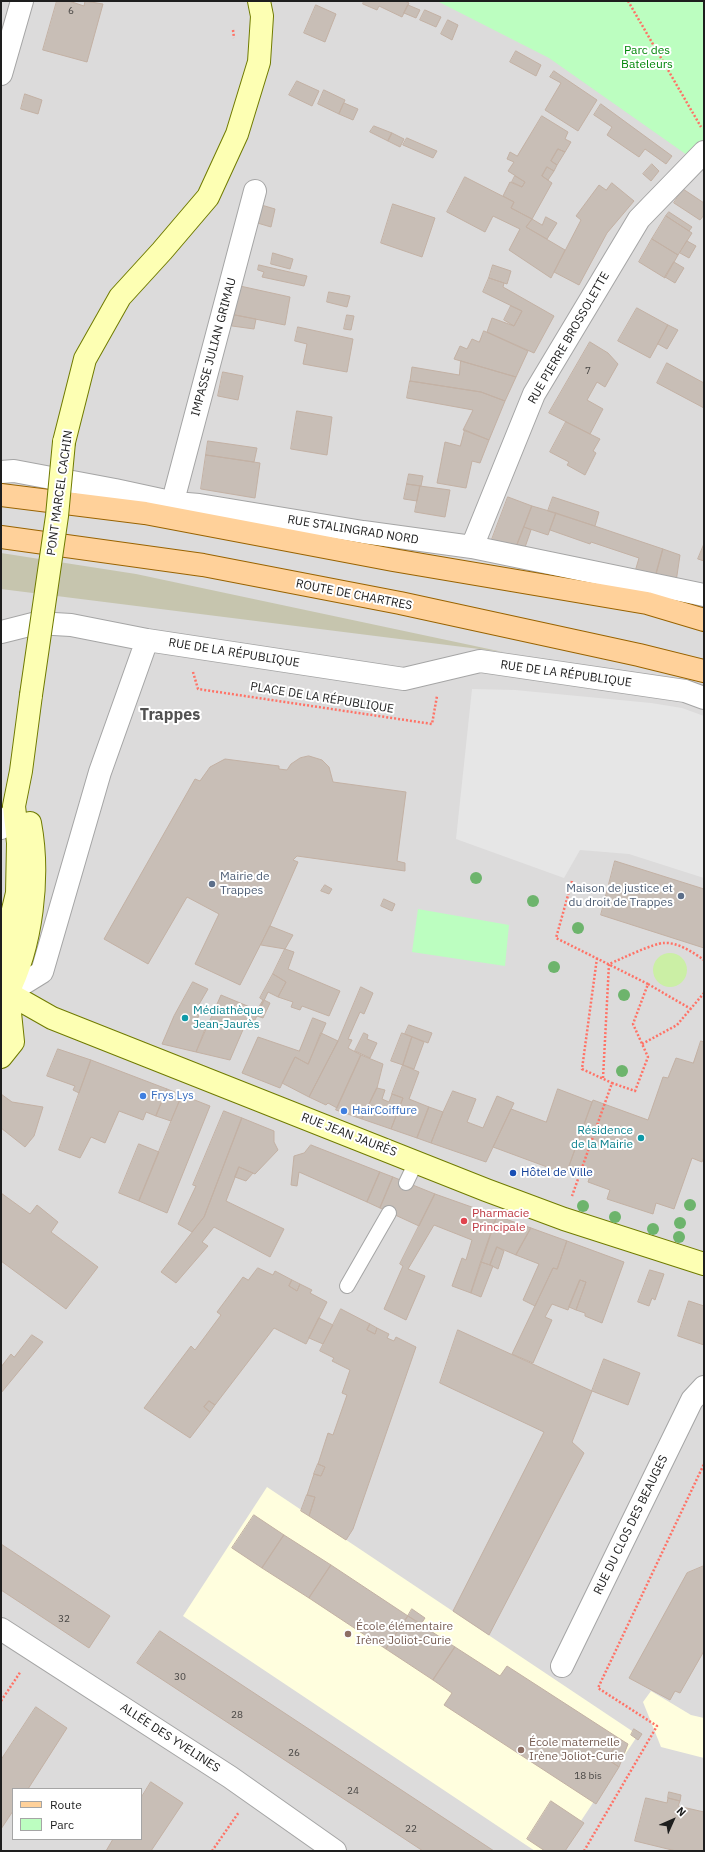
<!DOCTYPE html>
<html>
<head>
<meta charset="utf-8">
<style>
	body { margin:0 }
	#map { position:relative; width:705px; height:1852px; overflow:hidden; background:#f0ece3; font-family:"IBM Plex Sans",sans-serif }
	canvas { display:block }
	.frame { position:absolute; inset:0; border:2px solid #1e1e1e; pointer-events:none }
	.legend { position:absolute; left:12px; top:1788px; width:130px; height:52px; box-sizing:border-box; background:#fff; border:1px solid #a5a5a5; margin:0; padding:5px 7px; list-style:none; font-size:12px; color:#1e1e1e }
	.legend li { display:flex; align-items:center; gap:8px; height:20px }
	.legend b { width:20px; border:1px solid #a5a5a5 }
	.north { position:absolute; left:653px; top:1800px; width:40px; height:40px; -webkit-text-stroke:3px #fff; paint-order:stroke; rotate:45deg; font-size:11px; font-weight:700; line-height:16px; text-align:center; color:#1e1e1e }
	.north::after { content:''; display:block; margin:auto; width:14px; height:18px; background:#1e1e1e; clip-path:polygon(50% 0,100% 100%,50% 72%,0 100%) }
</style>
</head>
<body>
<div id="map">
<canvas width="705" height="1852"></canvas>
<div class="frame"></div>
<ul class="legend">
<li><b style="height:5px;background:#ffd19a"></b>Route</li>
<li><b style="height:11px;background:#bcfec0"></b>Parc</li>
</ul>
<div class="north">N</div>
</div>
<script>
const ctx = document.querySelector('canvas').getContext('2d');
ctx.lineJoin = 'round';
function paint(path, color) {
  ctx.fillStyle = color;
  ctx.fill(path, 'evenodd');
}
function trace(path, color, width, dash) {
  ctx.strokeStyle = color;
  ctx.lineWidth = width;
  ctx.lineCap = dash ? 'butt' : 'round';
  ctx.setLineDash(dash || []);
  ctx.stroke(path);
}
function drawText(font, color, halo, rows, align = 'center') {
  ctx.font = font + ' "IBM Plex Sans",sans-serif';
  ctx.lineWidth = 4;
  ctx.setLineDash([]);
  ctx.textBaseline = 'middle';
  ctx.strokeStyle = halo;
  ctx.fillStyle = color;
  for (const [text, x, y, turn = 0] of rows) {
    ctx.save();
    ctx.translate(x, y);
    ctx.rotate((+turn || 0) * Math.PI / 180);
    ctx.textAlign = isNaN(turn) ? turn : align;
    if (halo) ctx.strokeText(text, 0, 0);
    ctx.fillText(text, 0, 0);
    ctx.restore();
  }
}
paint(new Path2D(`
	M1 1H704V1851H1ZM13 1789H141V1839H13Z`), '#dcdbdb');
paint(new Path2D(`
	M267 1487 638 1735 561 1851H535L183 1616Z
	M651 1691 691 1715 704 1718V1758L661 1747 643 1702Z`), '#fffede');
paint(new Path2D(`
	M1 553 136 574 503 652 1 589Z`), '#c6c5ae');
paint(new Path2D(`
	M653 970a17 17 0 1 1 34 0a17 17 0 1 1-34 0Z`), '#cbefa5');
paint(new Path2D(`
	M437 1H704V140L687 155 549 58Z
	M418 909 509 925 505 966 412 952Z`), '#bcfec0');
paint(new Path2D(`
	M472 689 515 690 651 703 682 708 704 716V878L629 854 580 850 564 878 456 839Z`), '#e6e6e6');
const building = new Path2D(`
	M57 1H69L84 6 85 1 103 4 87 62 43 50Z
	M364 1H405L409 3 402 17 379 6 377 10 363 4Z
	M316 5 336 14 325 42 304 33Z
	M408 5 420 10 416 18 404 13Z
	M425 10 441 17 436 27 420 20Z
	M448 20 458 25 452 40 441 34Z
	M516 51 541 65 536 76 510 62Z
	M554 71 597 100 578 131 545 110 561 83 550 77Z
	M297 81 319 91 312 106 289 95Z
	M324 90 345 100 339 114 318 104Z
	M25 94 42 100 38 114 21 109Z
	M344 103 358 109 353 120 339 114Z
	M601 104 672 156 666 164 645 149 639 157 607 135 612 127 594 115Z
	M542 116 568 132 565 139 571 142 565 152 558 149 551 161 557 165 554 171 547 167 542 176 552 183 532 219 511 208 514 202 503 196 510 182 522 187 525 182 508 171 514 162 507 159 510 152 517 156Z
	M374 126 392 133 388 141 370 132Z
	M392 133 404 139 400 147 388 141Z
	M407 138 437 151 433 158 403 145Z
	M558 149 565 152 557 165 551 161Z
	M652 164 659 171 651 181 643 174Z
	M547 167 554 171 548 180 542 176Z
	M515 176 525 182 522 187 512 182Z
	M465 177 514 202 511 208 532 219 526 227 565 250 551 278 509 250 520 229 493 216 485 232 447 212Z
	M612 183 634 201 607 233 579 285 554 272 581 220 576 216 599 185 606 190Z
	M683 189 704 203V215L700 220 674 203Z
	M258 204 275 209 271 227 254 222Z
	M393 204 435 218 422 257 381 243Z
	M669 212 692 227 689 231 666 216Z
	M666 216 692 233 678 255 652 239Z
	M546 217 557 223 547 239 526 227 532 219 542 225Z
	M652 239 678 255 665 278 639 262Z
	M687 241 696 246 689 258 680 253Z
	M273 253 293 259 290 269 271 264Z
	M674 262 684 268 675 283 665 277Z
	M259 265 307 276 304 286 262 277 264 272 258 270Z
	M493 265 511 271 507 284 489 278Z
	M489 278 504 283 503 287 554 316 534 353 487 332 492 318 514 326 522 311 483 292Z
	M240 286 290 297 285 325 235 315Z
	M329 292 350 296 347 307 327 302Z
	M511 306 522 311 514 326 504 320Z
	M637 308 668 325 650 358 618 341Z
	M235 315 256 319 254 329 232 326Z
	M347 315 354 316 351 330 344 329Z
	M668 325 678 330 667 349 658 344Z
	M298 327 353 339 347 372 303 364 307 344 295 341Z
	M484 331 528 351 516 377 454 359 460 346 467 349 472 339 479 342Z
	M590 342 608 353 618 364 605 387 597 382 587 400 603 409 590 434 549 413Z
	M461 361 516 377 505 401 481 392 410 381 412 367 459 375Z
	M667 363 704 383V408L657 383Z
	M223 372 243 376 238 400 218 396Z
	M410 381 481 392 505 401 489 440 463 430 473 410 407 398Z
	M297 411 332 417 327 455 291 449Z
	M566 422 600 439 593 451 596 453 585 475 567 465 569 462 550 452Z
	M465 430 489 440 480 463 472 461 466 488 437 483 445 442 460 446Z
	M208 441 257 448 254 462 206 455Z
	M206 455 260 463 255 498 201 489Z
	M409 474 423 476 421 486 407 484Z
	M407 484 420 486 417 501 404 499Z
	M420 486 450 490 445 517 415 512Z
	M508 497 532 506 515 550 491 542Z
	M553 497 599 512 595 526 548 511Z
	M532 506 556 513 548 535 524 527Z
	M556 513 663 549 655 578 634 575 639 558 591 542 590 544 550 530Z
	M524 527 531 530 523 553 515 550Z
	M704 544V561L698 559Z
	M663 549 680 555 676 582 655 578Z
	M309 756 322 760 329 767 333 782 406 792 397 861 405 863V871L297 856 293 860 298 862 270 926 240 985 195 964 219 914 187 897 148 964 104 939 195 779 200 781 210 767 225 759 279 766V769L287 770 291 764 300 758Z
	M615 861 704 889V948L601 915Z
	M325 885 332 889 329 894 321 891Z
	M384 899 395 904 392 911 381 906Z
	M270 926 293 935 285 949 261 945Z
	M285 949 294 952 288 969 340 991 329 1016 302 1006 300 1010 291 1007 293 1002 278 997 286 982 273 974Z
	M273 974 286 982 278 997 268 992 255 1020 248 1018 230 1060 196 1052 221 995 257 1010 263 1000 260 998Z
	M193 982 208 989 194 1013 199 1015 197 1020 207 1024 196 1052 162 1044 174 1016Z
	M361 987 373 993 364 1014 360 1012 348 1039 352 1040 348 1048 361 1055 337 1108 328 1103 326 1105 309 1097 338 1041Z
	M264 1000 270 1003 263 1018 257 1016Z
	M313 1018 326 1023 308 1064 295 1057 280 1088 242 1073 258 1037 299 1051Z
	M409 1025 432 1033 428 1043 405 1034Z
	M321 1033 338 1041 309 1097 282 1083 295 1057 308 1064Z
	M364 1033 368 1035 367 1039 377 1043 370 1058 355 1051Z
	M402 1033 412 1037 403 1065 391 1061Z
	M412 1037 424 1042 414 1069 403 1065Z
	M701 1041 704 1042V1157L702 1162 692 1158 674 1209 656 1203 653 1214 607 1199 610 1190 588 1182 591 1173 569 1166 593 1100 648 1120 663 1077 668 1078 676 1058 693 1063Z
	M58 1049 91 1060 79 1093 73 1090 75 1086 47 1076Z
	M361 1055 383 1064 377 1088 362 1119 336 1110Z
	M91 1060 167 1089 156 1116 146 1112 143 1120 119 1111 105 1143 91 1137 80 1158 59 1150Z
	M403 1065 419 1072 409 1099 429 1107 417 1138 391 1129 403 1098 392 1094Z
	M377 1088 385 1090 382 1099 389 1102 392 1094 403 1098 391 1129 362 1119Z
	M167 1089 182 1095 171 1121 156 1116Z
	M558 1089 592 1102 566 1174 493 1147 511 1109 546 1122Z
	M453 1091 476 1099 467 1122 483 1128 497 1096 514 1103 486 1162 431 1143 443 1112Z
	M1 1094 12 1102 43 1107 34 1136 25 1147 1 1128Z
	M182 1095 210 1106 167 1213 139 1201Z
	M429 1107 443 1112 431 1143 417 1138Z
	M224 1111 242 1118 204 1217 192 1232 178 1224 196 1186 193 1185Z
	M242 1118 274 1131V1142L278 1150 255 1174 239 1167 226 1201 284 1229 270 1257 214 1227 202 1242 208 1246 176 1283 161 1272 204 1217Z
	M139 1144 159 1152 139 1201 119 1193Z
	M311 1145 380 1172 367 1202 299 1172 297 1186 291 1185 294 1156 304 1153Z
	M239 1167 253 1173 246 1181 235 1177Z
	M380 1172 393 1177 380 1208 367 1202Z
	M393 1177 435 1194 419 1226 380 1208Z
	M1 1193 30 1214 37 1205 58 1222 51 1232 98 1267 66 1309 1 1261Z
	M435 1194 497 1216 471 1293 452 1286 462 1258 466 1260 472 1240 434 1225 408 1269 425 1276 406 1320 384 1309 403 1266 400 1264Z
	M497 1216 531 1228 516 1255 497 1247 490 1265 481 1262Z
	M531 1228 567 1241 557 1269 553 1268 535 1306 523 1300 539 1264 516 1255Z
	M567 1241 624 1262 602 1323 585 1316V1313L576 1310 586 1282 580 1280 568 1310 552 1304 545 1317 552 1320 533 1363 512 1354 553 1268 557 1269Z
	M497 1247 504 1251 498 1269 490 1265Z
	M481 1262 493 1266 481 1297 471 1293Z
	M258 1268 273 1275 275 1271 292 1280 289 1286 297 1291 300 1284 312 1290 310 1293 327 1302 306 1344 274 1328 215 1405 209 1401 204 1407 210 1412 190 1438 144 1408 191 1346 195 1350 221 1315 217 1312 243 1277 248 1280Z
	M650 1270 664 1274 655 1300 652 1298 649 1306 638 1302Z
	M292 1280 300 1284 297 1291 289 1286Z
	M580 1280 586 1282 576 1310 569 1307Z
	M689 1301 704 1306V1345L678 1336Z
	M341 1309 370 1324 367 1330 375 1334 377 1328 389 1334 387 1338 394 1341 396 1337 416 1347 353 1529 346 1540 309 1516 315 1497 307 1495 314 1474 321 1476 325 1467 318 1464 328 1433 333 1435 347 1395 342 1393 350 1370 332 1361 334 1358 320 1351Z
	M319 1318 333 1325 323 1344 309 1338Z
	M370 1324 377 1328 375 1334 367 1330Z
	M458 1330 592 1391 572 1442 584 1453 489 1635 453 1611 544 1432 440 1383Z
	M32 1335 43 1342 1 1393V1367L11 1354 14 1357Z
	M604 1359 640 1373 628 1405 592 1391Z
	M209 1401 215 1405 210 1412 204 1407Z
	M318 1464 325 1467 321 1476 314 1474Z
	M307 1495 315 1497 309 1516 301 1511Z
	M254 1515 284 1535 262 1568 232 1548Z
	M284 1535 331 1565 309 1598 262 1568Z
	M1 1544 110 1616 89 1648 1 1590Z
	M331 1565 408 1616 386 1649 309 1598Z
	M704 1566V1651L680 1693 675 1691 670 1700 629 1678 687 1573Z
	M412 1609 425 1618 421 1624 408 1616Z
	M408 1616 455 1647 433 1680 386 1649Z
	M160 1631 494 1851H423L137 1663Z
	M455 1647 500 1676 507 1666 620 1739 607 1759 619 1767 596 1804 444 1705 452 1693 433 1680Z
	M36 1707 67 1728 28 1789H13V1811L1 1829V1760Z
	M634 1729 642 1734 638 1740 631 1735Z
	M620 1739 628 1744 619 1767 607 1759Z
	M151 1782 183 1803 151 1851H106L113 1839H141V1798Z
	M669 1792 681 1795 680 1801 668 1798Z
	M646 1798 667 1803 668 1798 680 1801 678 1806 704 1812V1851H676L635 1841Z
	M551 1801 584 1823 565 1851H545L527 1839Z`);
paint(building, '#c8beb6');
trace(building, '#c3b1a4', 1);
const lane = new Path2D(`
	M406 1183 416 1162
	M347 1286 389 1213`);
const street = new Path2D(`
	M1 74 22 1
	M1 472 14 471 115 490 175 503 199 505 363 532 472 547 704 595
	M175 503 174 497 255 191
	M472 547 534 394 639 219 704 152
	M1 632 37 623 71 625 147 640 404 679 480 661 685 691 704 698
	M1 828 14 811
	M8 993 42 972 100 772 147 640
	M1 1629 230 1777 335 1851
	M562 1666 692 1400 704 1387`);
const secondary = new Path2D(`
	M64 442 85 359 120 297 162 251 208 197 237 134 259 62 262 16 259 1
	M1 994 8 993 52 1018 486 1190 564 1219 704 1264
	M7 994C32 946 40 876 30 823
	M1 1057 13 1042 8 993 1 960 17 893 18 843 14 806 21 771 31 695`);
const primary = new Path2D(`
	M1 495 145 513 393 560 647 603 704 620
	M1 537 203 565 400 603 639 655 704 671`);
trace(lane, '#a5a5a5', 16);
trace(street, '#a5a5a5', 24);
trace(secondary, '#707b00', 24);
trace(primary, '#996300', 24);
trace(new Path2D(`
	M628 1 701 127
	M233 30 234 38
	M193 672 198 689 432 724 437 696
	M572 881 556 938 648 984 633 1024 648 1057 635 1091 612 1083 572 1196
	M597 958 582 1069 612 1083
	M648 984 691 1009
	M642 1044 677 1025 704 993
	M603 1078 609 964C621 959 654 943 664 943 678 942 694 953 704 960
	M1 1701 21 1671
	M212 1851 239 1812
	M584 1851 657 1726 598 1688 704 1464`), '#ff7266', 2.5, [2, 2]);
trace(lane, '#fff', 14);
trace(street, '#fff', 22);
trace(secondary, '#fdffb3', 22);
trace(primary, '#ffd19a', 22);
const secondaryBridge = new Path2D(`
	M31 695 57 516 64 442`);
trace(secondaryBridge, '#707b00', 24, []);
trace(secondaryBridge, '#fdffb3', 22);
ctx.fillStyle = '#6db46c';
for (const [x, y] of [
	[476,878],
	[533,901],
	[578,928],
	[554,967],
	[624,995],
	[622,1071],
	[690,1205],
	[583,1206],
	[615,1217],
	[680,1223],
	[653,1229],
	[679,1237]
]) {
  ctx.beginPath();
  ctx.arc(x, y, 6, 0, 2 * Math.PI);
  ctx.fill();
}
for (const [x, y, r, color] of [
	[212,884,4,"#5c6f8a"],
	[681,896,4,"#5c6f8a"],
	[185,1018,4,"#0f9aa8"],
	[143,1096,4,"#3f7fe0"],
	[344,1111,4,"#3f7fe0"],
	[641,1138,4,"#0f9aa8"],
	[513,1173,4,"#1a4fb4"],
	[464,1221,4,"#e0444e"],
	[348,1634,4,"#8d6e63"],
	[521,1750,4,"#8d6e63"]
]) {
  const dot = new Path2D();
  dot.arc(x, y, r, 0, 2 * Math.PI);
  ctx.fillStyle = color;
  ctx.fill(dot);
  trace(dot, '#fff', 1.5);
}
drawText('10px', '#484644', null, [
	["6",71,11],
	["7",588,371],
	["32",64,1619],
	["30",180,1677],
	["28",237,1715],
	["26",294,1753],
	["18 bis",588,1776],
	["24",353,1791],
	["22",411,1829]
]);
drawText('12px', '#02870a', '#fff', [
	["Parc des",647,51],
	["Bateleurs",647,65]
]);
drawText('12px', '#1e1e1e', '#fff', [
	["RUE PIERRE BROSSOLETTE",569,338,-60],
	["IMPASSE JULIAN GRIMAU",214,347,-75],
	["PONT MARCEL CACHIN",60,493,-82],
	["RUE STALINGRAD NORD",353,530,9],
	["ROUTE DE CHARTRES",354,595,11],
	["RUE DE LA RÉPUBLIQUE",234,653,9],
	["RUE DE LA RÉPUBLIQUE",566,674,8],
	["PLACE DE LA RÉPUBLIQUE",322,698,9],
	["RUE JEAN JAURÈS",349,1135,21],
	["RUE DU CLOS DES BEAUGES",631,1525,-64],
	["ALLÉE DES YVELINES",170,1738,33]
]);
drawText('12px', '#4e5e75', '#fff', [
	["Mairie de",220,877],
	["Trappes",220,891],
	["Maison de justice et",673,889,"right"],
	["du droit de Trappes",673,903,"right"]
], 'left');
drawText('12px', '#0d838f', '#fff', [
	["Médiathèque",193,1011],
	["Jean-Jaurès",193,1025],
	["Résidence",633,1131,"right"],
	["de la Mairie",633,1145,"right"]
], 'left');
drawText('12px', '#366cbe', '#fff', [
	["Frys Lys",151,1096],
	["HairCoiffure",352,1111]
], 'left');
drawText('12px', '#164399', '#fff', [
	["Hôtel de Ville",521,1173]
], 'left');
drawText('12px', '#be3a42', '#fff', [
	["Pharmacie",472,1214],
	["Principale",472,1228]
], 'left');
drawText('12px', '#785e54', '#fff', [
	["École élémentaire",356,1627],
	["Irène Joliot-Curie",356,1641],
	["École maternelle",529,1743],
	["Irène Joliot-Curie",529,1757]
], 'left');
drawText('bold 16px', '#515151', '#fff', [
	["Trappes",170,715]
]);
</script>
</body>
</html>
